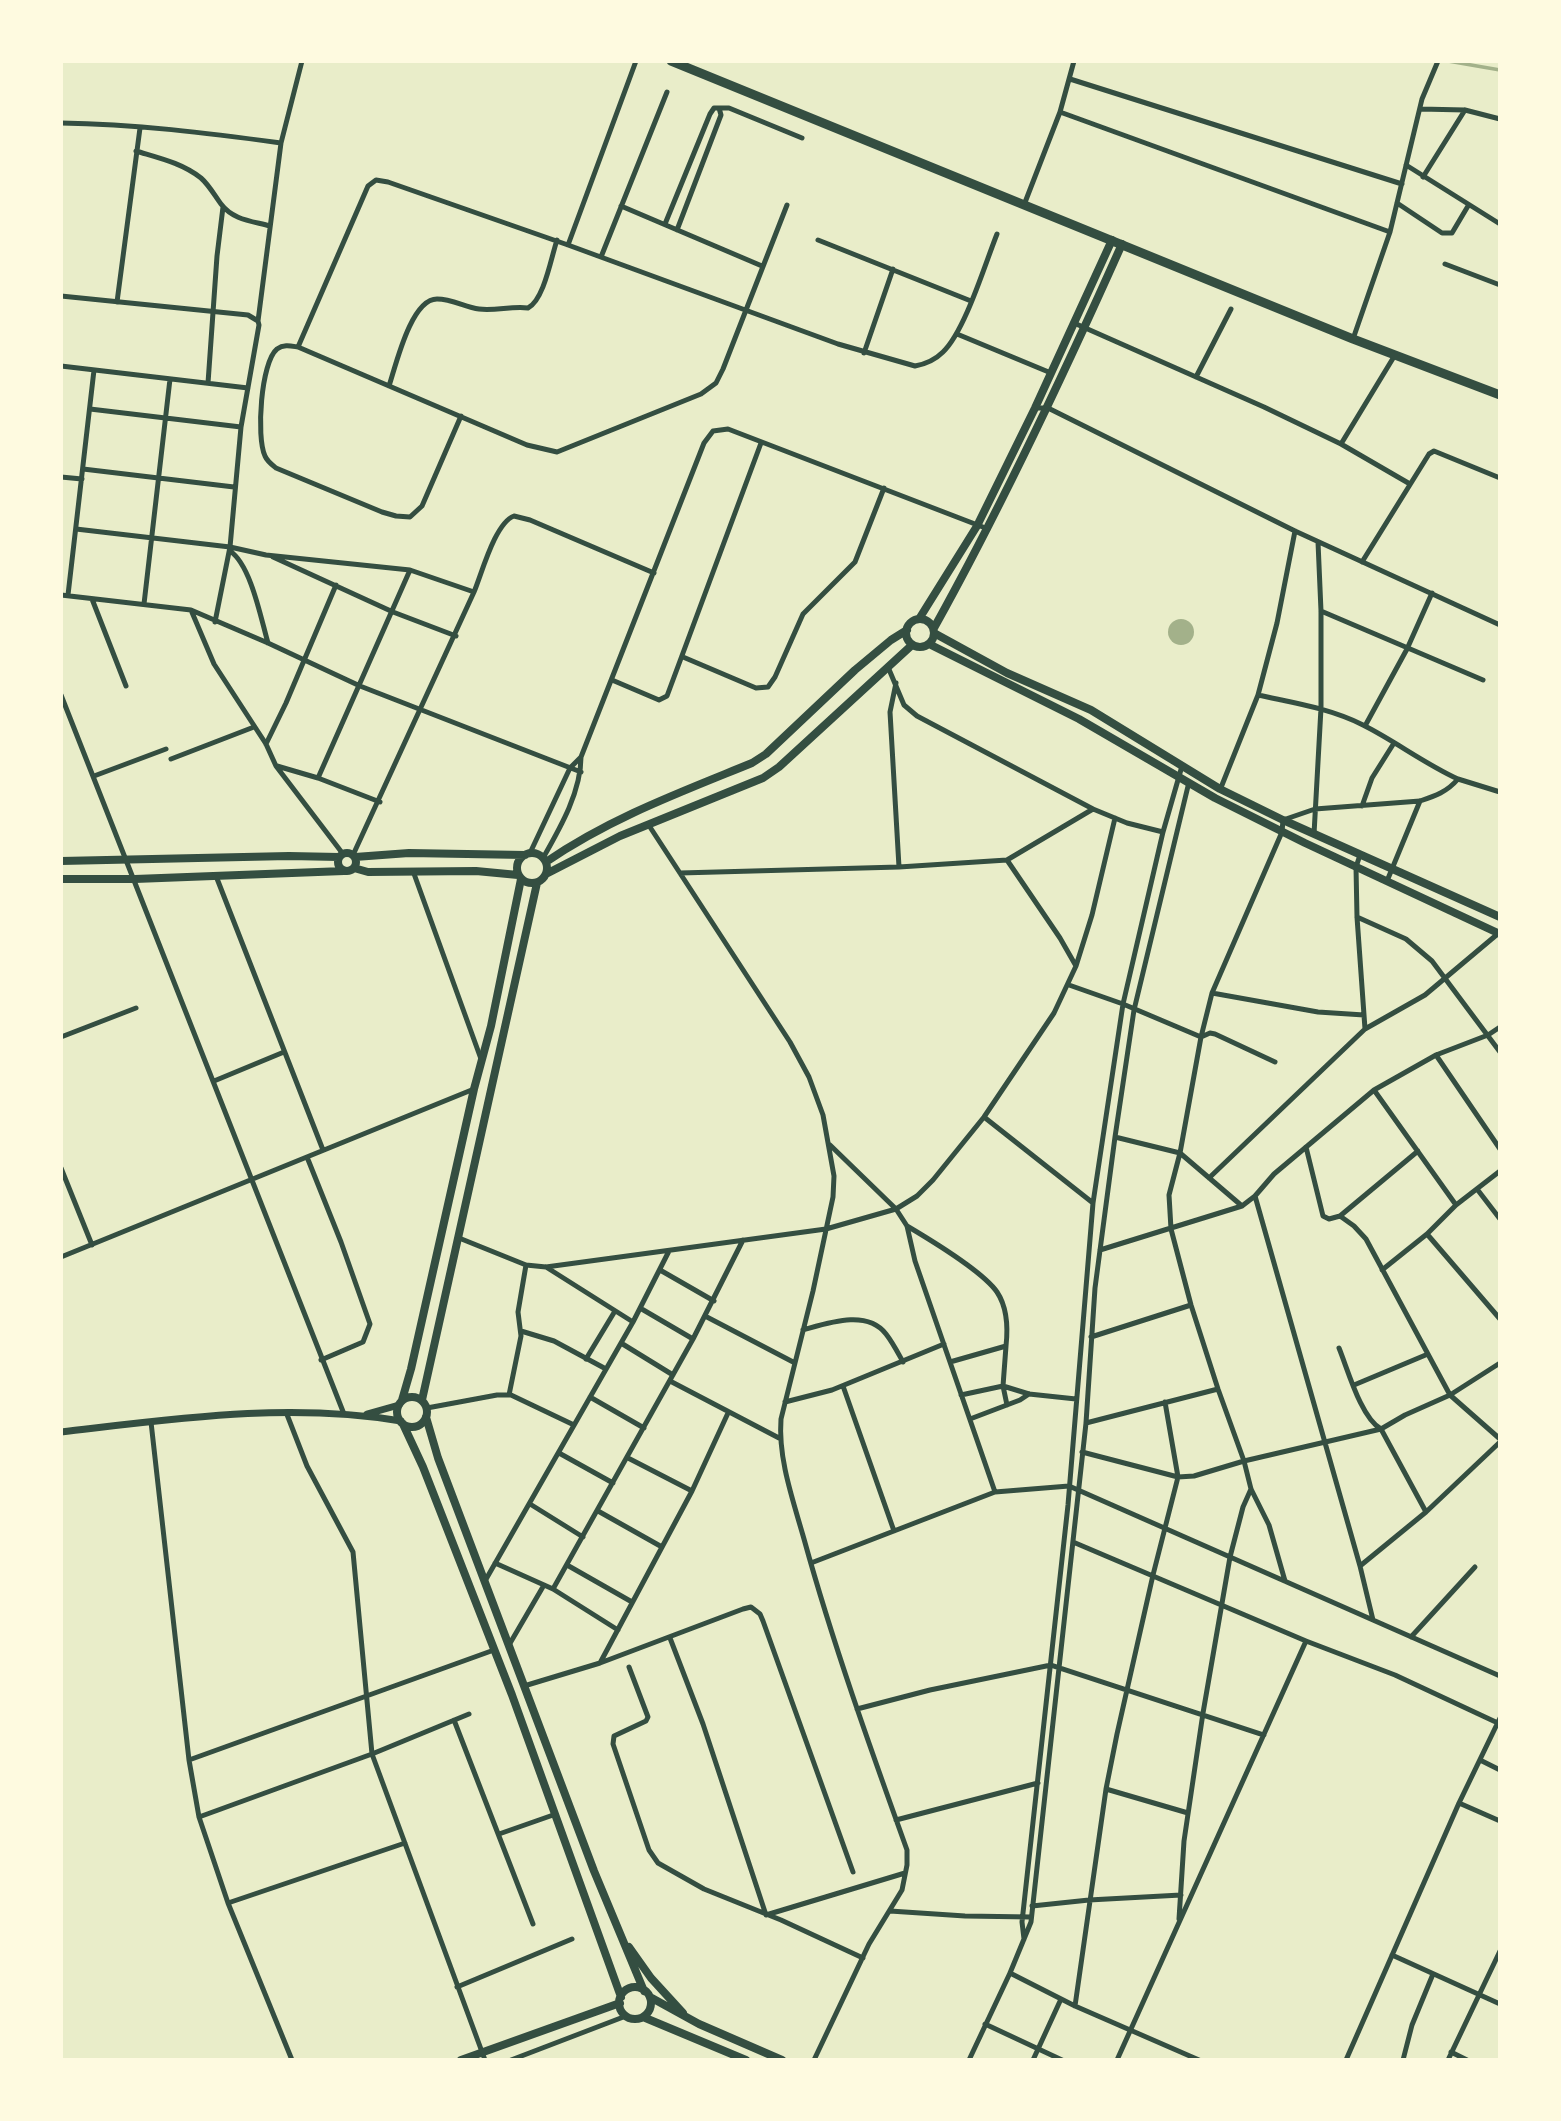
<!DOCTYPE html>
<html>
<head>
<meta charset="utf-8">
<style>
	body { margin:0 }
	#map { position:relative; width:1561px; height:2121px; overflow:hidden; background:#e9edc9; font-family:"DM Sans",sans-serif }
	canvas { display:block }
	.frame { position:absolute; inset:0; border:63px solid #fefae0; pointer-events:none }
</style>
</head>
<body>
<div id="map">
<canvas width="1561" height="2121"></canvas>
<div class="frame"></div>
</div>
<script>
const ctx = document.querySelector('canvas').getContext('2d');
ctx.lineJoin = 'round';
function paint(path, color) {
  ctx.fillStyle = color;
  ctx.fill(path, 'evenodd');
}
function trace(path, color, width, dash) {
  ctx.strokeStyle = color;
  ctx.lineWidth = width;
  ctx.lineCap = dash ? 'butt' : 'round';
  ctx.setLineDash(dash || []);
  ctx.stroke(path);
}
paint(new Path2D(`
	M1168 632a13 13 0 1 1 26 0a13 13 0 1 1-26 0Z`), '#a3b18a');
trace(new Path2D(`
	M1448 61 1500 70`), '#a3b18a', 3.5);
trace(new Path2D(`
	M636 61 568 245 838 344 915 366C926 364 935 360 943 352 965 331 985 264 997 234
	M1070 79 1402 184
	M1420 109 1465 110 1500 119
	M1060 112 1390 232
	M61 123C135 124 208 133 281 143
	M136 151C159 158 182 163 201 178 209 185 215 196 221 204 233 220 252 221 270 226
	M1406 165 1500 224
	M1423 177 1465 110
	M1397 203 1442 233H1452L1468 206
	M1024 205 1060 112 1074 61
	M621 206 762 266
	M665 224 710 114 714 108H729L802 138
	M677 230 721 115 719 108
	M818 240 971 301
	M601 257 667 92
	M1445 264 1500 285
	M61 296 248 315 258 321 259 325 241 427 230 547 76 529
	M117 302 140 128
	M258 321 281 143 302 61
	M1074 323 1264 407 1341 444 1395 355
	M957 334 1051 373
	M1353 339 1390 232 1422 99 1438 61
	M298 347 368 186 376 180 388 182 568 245
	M864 353 893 269
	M61 366 248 388
	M1196 377 1231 309
	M208 383 217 256 223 207
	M389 386C396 365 411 299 437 299 452 299 465 307 479 309 495 311 512 306 528 308 544 300 551 258 557 240
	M1035 408H1048L1295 531 1500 625
	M90 409 241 427
	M461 416 422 506 410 517 396 516 382 512 276 468C271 464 267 461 265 456 256 437 261 362 277 349 284 344 291 346 298 347L527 445 557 452 701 394 716 383 723 369 787 205
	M1341 444 1410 484
	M83 469 234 487
	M61 477 82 479
	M230 551C251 565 261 619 268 643
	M273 557 393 612 456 636
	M1362 562 1429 454 1434 451 1500 478
	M61 595 191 610 268 643 360 686 581 772
	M68 595 94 370
	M92 599 126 686
	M144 604 170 379
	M191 610 214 664 266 744 276 766 343 854
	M1321 611 1483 680
	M215 622 230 547 266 555 410 570 474 592C482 573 495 523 514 516L530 520 654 573
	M683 657 756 688 768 687 775 677 803 614 855 562 884 488
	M612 680 659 700 667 696 761 443
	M896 683 890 712 899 867
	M61 695 344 1414
	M1258 695C1294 703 1329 708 1363 725 1395 741 1425 764 1458 779
	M1365 726 1407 649 1432 593
	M266 744 286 703 336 585
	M171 759 254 727
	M277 766 318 778 380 802
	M94 776 166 749
	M318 778 410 570
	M1220 790 1258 695 1277 623 1295 531
	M1362 806 1372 778 1394 743
	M1093 809 1127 823 1163 832
	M648 824 790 1042 809 1077 823 1115 834 1176 833 1197 813 1291 781 1419C778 1459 793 1500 804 1539 833 1644 870 1747 907 1850V1865L902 1890 869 1944 814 2060
	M1314 834 1321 708V611L1318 542
	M530 853 570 768 581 757
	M353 855 474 592
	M1360 855 1356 867 1357 917 1365 1029 1425 995 1500 932
	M543 858C560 828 581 792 581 757L704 443 713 431 728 429 988 529
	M413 871 481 1059
	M680 873 899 867 1007 860 1093 809 917 716 904 705 888 667
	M216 876 323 1150
	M1387 881 1420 801
	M1357 917 1406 939 1432 961 1500 1052
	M1076 966 1092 915 1115 818
	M1069 985 1123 1004 1201 1037 1210 1033 1215 1034 1275 1062
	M1212 993 1318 1012 1364 1015
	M61 1037 136 1008
	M1436 1055 1500 1149
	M214 1081 284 1052
	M1374 1090 1456 1205
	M984 1117 1093 1203
	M1115 1137 1180 1153 1169 1195 1171 1229 1191 1305 1218 1389 1244 1461 1251 1489 1269 1525 1285 1581
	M830 1145 896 1209 907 1226 915 1261 995 1492
	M1306 1147 1323 1216 1329 1219 1340 1216 1354 1226 1366 1239 1450 1395 1500 1439
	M307 1157 341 1242 370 1324 363 1342 321 1360
	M61 1168 92 1245
	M1209 1178 1365 1029
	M1477 1189 1500 1219
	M1255 1196 1242 1206 1180 1153 1201 1037 1212 993 1282 832 1283 820 1315 809 1420 801C1435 796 1447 792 1458 779L1500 792
	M1340 1216 1418 1151
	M907 1226C929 1239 983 1272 997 1292 1007 1307 1008 1328 1006 1346L950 1362
	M1427 1234 1500 1319
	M459 1238 526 1265 546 1267 826 1229 896 1209 917 1196 933 1180 984 1117 1054 1013 1076 966 1060 938 1007 860
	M1100 1250 1242 1206
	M61 1257 474 1089
	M660 1270 714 1301
	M1382 1270 1427 1234 1456 1205 1500 1171
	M640 1308 693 1339
	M705 1316 795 1363
	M633 1322 669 1251
	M803 1330C828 1323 867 1309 886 1334 893 1343 898 1353 903 1362
	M521 1331 554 1341 606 1369
	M1091 1337 1191 1305
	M621 1343 673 1375
	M1006 1346 1003 1386 1007 1405
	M1339 1348C1348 1370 1361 1418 1381 1429L1426 1512
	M586 1359 615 1311
	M670 1381 779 1438
	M1354 1385 1428 1354
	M843 1386 894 1531
	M509 1395 521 1336 518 1312 526 1265
	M961 1395 1003 1386 1029 1394 1076 1399
	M590 1397 644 1428
	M785 1402 832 1390 944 1344
	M427 1408 497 1395H511L574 1425
	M286 1412 307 1466 353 1552 372 1754 485 2060
	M970 1419 1020 1400 1029 1394
	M151 1422 189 1760 199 1817 228 1903 292 2060
	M1086 1423 1218 1389
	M1082 1452 1178 1477 1194 1476 1244 1461 1381 1429 1405 1415 1450 1395 1500 1363
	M559 1453 613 1483
	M628 1458 692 1491
	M530 1504 583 1537
	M598 1511 662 1547
	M1073 1542 1306 1641 1395 1675 1500 1724
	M495 1563 553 1589 618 1630
	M811 1563 995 1492 1069 1486 1500 1676
	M567 1565 632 1602
	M1360 1566 1426 1512 1500 1442
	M485 1581 633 1322 546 1267
	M553 1589 693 1339 743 1240
	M1373 1620 1360 1566 1255 1196 1274 1174 1374 1090 1436 1055 1488 1035 1500 1027
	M1411 1637 1475 1567
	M670 1638 703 1724 766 1915 905 1873
	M509 1645 544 1585
	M600 1663 692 1491 728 1413
	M629 1667 648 1717 646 1721 614 1736 613 1744 649 1850 658 1863 704 1889 781 1920 863 1958
	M524 1686 600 1663 743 1609 751 1607 760 1614 763 1621 853 1872
	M857 1709 930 1690 1051 1665 1264 1735
	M454 1720 533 1924
	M189 1760 494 1650
	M1480 1760 1500 1770
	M1106 1789 1188 1813
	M1459 1803 1500 1821
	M199 1817 372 1754 469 1714
	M896 1820 1038 1783
	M499 1834 556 1814
	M228 1903 405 1843
	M1032 1906 1089 1900 1181 1895
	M890 1911 965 1916 1031 1917
	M1179 1919 1184 1841 1203 1713 1230 1557 1243 1507 1251 1489
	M1024 1939 1022 1922 1068 1505 1093 1203 1123 1004 1163 832 1182 766
	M1392 1955 1500 2004
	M1010 1973 1075 2006 1199 2060
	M457 1987 572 1939
	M1075 2006 1106 1789 1117 1734 1153 1575 1178 1477 1165 1402
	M985 2024 1062 2060
	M1451 2052 1467 2060
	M511 2060 626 2016
	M969 2060 1010 1973 1031 1922 1086 1423 1095 1288 1115 1137 1134 1010 1189 782
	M1033 2060 1061 1999
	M1117 2060 1306 1641
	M1346 2060 1459 1803 1500 1718
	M1403 2060 1412 2025 1433 1974
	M1448 2060 1500 1951`), '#344e41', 5);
trace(new Path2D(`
	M367 1414 399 1405
	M61 1432C174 1419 287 1402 401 1421`), '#344e41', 7);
trace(new Path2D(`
	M919 619 977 526 1035 408 1112 240
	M906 633a14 14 0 1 1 28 0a14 14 0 1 1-28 0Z
	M934 628C1003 504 1064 374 1122 244
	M934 633 1007 673 1091 710 1220 789 1283 820 1500 917
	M929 644 1079 719 1215 798 1305 843 1500 934
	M338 862a9 9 0 1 1 18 0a9 9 0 1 1-18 0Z
	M517 868a15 15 0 1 1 30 0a15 15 0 1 1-30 0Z
	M355 857 409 853 525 855
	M61 861 289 856 339 857
	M546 862C610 818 681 792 752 763L766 754 855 670 891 640 907 630
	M354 868 368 872 476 871 518 875
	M546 874 620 836 763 778 779 767 912 645
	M61 879H135L344 871
	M397 1412a15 15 0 1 1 30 0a15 15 0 1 1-30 0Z
	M402 1400 411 1369 474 1089 491 1026 521 879
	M422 1400 537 883
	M426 1417 438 1458 594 1871 644 1991
	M403 1424 423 1467 512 1695 621 1997
	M629 1947 651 1978 683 2013
	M619 2003a16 16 0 1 1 32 0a16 16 0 1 1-32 0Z
	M650 1997 699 2024 782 2060
	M643 2017 746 2060
	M461 2060 620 2003`), '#344e41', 8);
trace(new Path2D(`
	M671 61 1353 339 1500 395`), '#344e41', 9);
</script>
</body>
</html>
